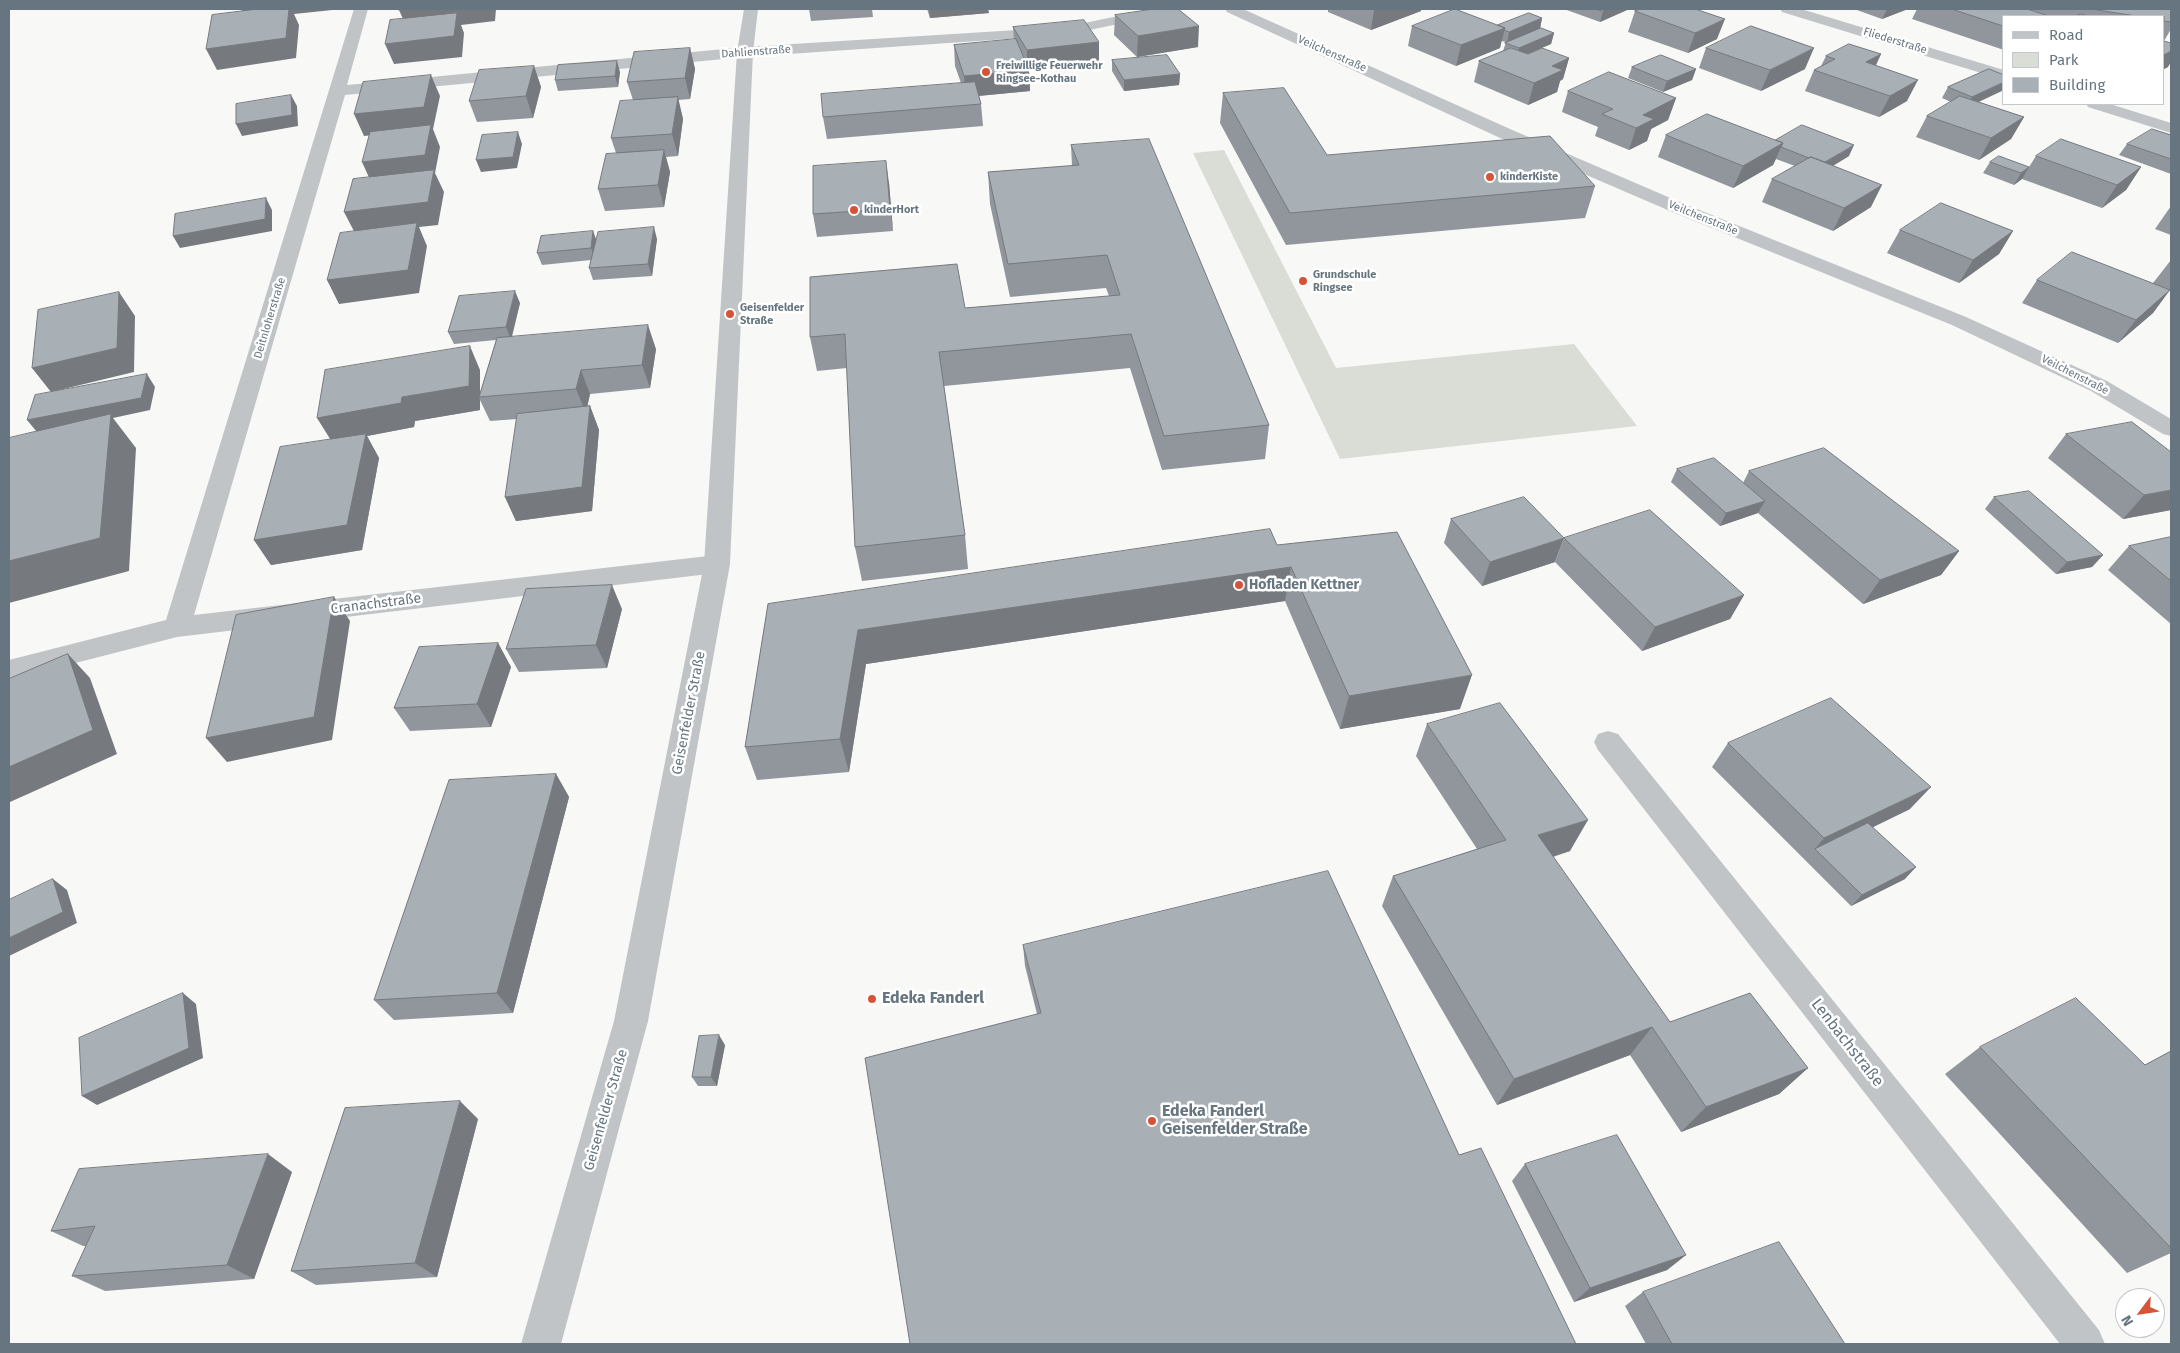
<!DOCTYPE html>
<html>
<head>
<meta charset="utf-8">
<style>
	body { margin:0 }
	#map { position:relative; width:2180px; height:1353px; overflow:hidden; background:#f8f8f6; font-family:"Fira Sans",sans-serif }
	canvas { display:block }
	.frame { position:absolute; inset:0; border:10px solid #66757f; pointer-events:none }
	.legend { position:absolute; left:2002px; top:15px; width:162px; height:90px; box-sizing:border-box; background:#fff; border:1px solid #c2c8cc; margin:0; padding:6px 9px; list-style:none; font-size:15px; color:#66757f }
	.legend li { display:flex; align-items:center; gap:10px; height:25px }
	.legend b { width:25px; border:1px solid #c2c8cc }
	.north { position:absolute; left:2115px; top:1288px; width:50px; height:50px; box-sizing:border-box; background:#fff; border:1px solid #c2c8cc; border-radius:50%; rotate:239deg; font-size:14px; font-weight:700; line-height:20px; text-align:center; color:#66757f }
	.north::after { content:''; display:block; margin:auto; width:18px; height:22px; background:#d75338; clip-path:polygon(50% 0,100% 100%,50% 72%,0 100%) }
</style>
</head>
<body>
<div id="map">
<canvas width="2180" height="1353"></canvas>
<div class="frame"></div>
<ul class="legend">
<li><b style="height:6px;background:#c0c4c7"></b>Road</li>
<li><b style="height:14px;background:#d9ddd6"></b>Park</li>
<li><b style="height:14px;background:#a8afb5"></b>Building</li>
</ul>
<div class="north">N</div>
</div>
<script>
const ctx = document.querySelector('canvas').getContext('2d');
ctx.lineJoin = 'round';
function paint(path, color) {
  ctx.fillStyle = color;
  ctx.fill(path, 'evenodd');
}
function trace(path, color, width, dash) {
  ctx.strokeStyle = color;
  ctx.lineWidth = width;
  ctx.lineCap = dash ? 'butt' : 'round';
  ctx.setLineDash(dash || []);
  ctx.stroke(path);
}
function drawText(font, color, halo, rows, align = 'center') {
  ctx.font = font + ' "Fira Sans",sans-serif';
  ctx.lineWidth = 5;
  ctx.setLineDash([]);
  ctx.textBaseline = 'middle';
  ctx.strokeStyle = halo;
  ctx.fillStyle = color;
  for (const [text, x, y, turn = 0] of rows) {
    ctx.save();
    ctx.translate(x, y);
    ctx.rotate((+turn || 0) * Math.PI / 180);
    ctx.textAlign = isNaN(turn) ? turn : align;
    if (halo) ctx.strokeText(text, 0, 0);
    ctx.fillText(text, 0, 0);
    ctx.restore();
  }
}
paint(new Path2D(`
	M1224 150 1336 368 1574 344 1637 426 1340 459 1193 153Z`), '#d9ddd6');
paint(new Path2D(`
	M354 9H368L347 85 745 47 1065 27 1152 9H1179L1172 13 1065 35 745 57 345 95 194 615 717 555 726 558 730 564 726 570 717 573 177 637 9 680V660L166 620Z
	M1225 9H1243L1510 129 1682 203 1966 317 2107 381 2171 419V436L2163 434 2091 391 1952 325 1670 211 1498 137 1227 12Z
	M1780 9H1801L2004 70V80L1782 12Z
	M2086 104H2110L2171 123V133L2088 107Z
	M1608 731 1618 734 2099 1330 2105 1344H2060L1598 750 1594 742 1598 734Z`), '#c0c4c7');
paint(new Path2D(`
	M744 9H758L753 52 730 564 648 1021 561 1344H521L614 1021 704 564 737 52Z`), '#c0c4c7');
paint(new Path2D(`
	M809 9H872L873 17 811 21Z
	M927 9H988L989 13 930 18Z
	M1328 9H1421V11L1371 30 1328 12Z
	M1564 9H1628L1627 10 1600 22Z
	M1854 9H1908L1882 19Z
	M1917 9H2171V29L2164 41 2168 67 2164 69V16H2004V50L1912 19Z
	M1635 11 1717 39 1688 53 1628 32Z
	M1115 15 1198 47 1137 57 1114 35Z
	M1542 18 1540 28 1554 33 1551 44 1527 54 1569 58 1563 79 1560 81 1557 92 1528 105 1474 82 1479 61 1503 51 1506 42 1501 41 1500 48 1456 66 1408 46 1412 26 1498 25Z
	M1013 27 1099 42V63L1029 71 1030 91 979 96 981 104 983 126 827 139 823 117 961 83 955 66 954 45 1014 40Z
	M690 48 695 69 690 99 678 100 683 119 678 156 666 157 670 172 664 207 605 211 598 189 616 153 611 138 633 100 627 82Z
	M1706 48 1805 69 1761 91 1699 68Z
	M1881 54 1876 65 1907 101 1879 117 1805 91 1814 70 1821 66 1826 56Z
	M1112 60 1180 74 1179 85 1124 91 1112 71Z
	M534 66 541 87 533 118 477 122 469 101Z
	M1632 67 1696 69 1692 80 1663 92 1628 78Z
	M1989 69 1979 102 2024 117 2011 139 1979 160 1916 137 1927 116 1951 102 1942 98 1948 87Z
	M620 72 618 87 558 91 555 80Z
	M1568 91 1676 98 1668 120 1651 129 1647 141 1629 150 1595 136 1598 127 1562 112Z
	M1223 93 1327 155 1595 186 1585 218 1286 245 1220 123Z
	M1666 135 1776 140 1849 156 1833 166 1871 207 1833 231 1762 202 1772 179 1795 166 1776 159 1773 165 1733 188 1658 157Z
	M2171 135V174L2119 155 2127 144Z
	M1071 145 1269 425 1265 459 1162 470 1130 368 944 386 965 535 968 569 862 581 855 547 847 368 817 371 810 337 965 308 1109 296 1106 288 1010 297 990 204 988 172 1072 166Z
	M2036 156 2141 167 2126 190 2102 208 2022 179 2014 185 1983 173 1990 162 2029 167Z
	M889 183 893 231 817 237 813 214Z
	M2171 206V235L2155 229Z
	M1900 230 2013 231 1999 254 1959 283 1887 253Z
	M593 231 596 239H657L652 276 593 280 589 268 591 260 542 265 537 253Z
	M2171 260V292L2169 291 2153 313 2118 343 2022 303 2037 280 2153 283Z
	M520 303 512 337 656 349 650 388 590 394 587 406H590L599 430 592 511 516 521 505 497 517 419 490 421 480 400V410L415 421 414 427 367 436 379 458 362 550 271 565 254 540 330 439 480 370V393L496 340 454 344 448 332Z
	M2066 434 2171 510 2123 519 2048 458Z
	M1677 469 1743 483 1749 471 1959 551 1941 575 1863 604 1758 513 1720 526 1671 482Z
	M1994 497 2103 555 2092 567 2056 574 1985 509Z
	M1451 519 1555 562 1482 586 1444 543Z
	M2171 537V624L2108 570 2129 546Z
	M1564 538 1744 595 1730 619 1642 651 1555 562Z
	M1277 545 1460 709 1340 729 1285 601 866 664 849 772 757 780 745 747 768 604Z
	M622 609 607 668 519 672 506 649Z
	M498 643 511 667 491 727 410 731 394 708Z
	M1427 724 1570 851 1553 857 1670 1022 1808 1068 1779 1094 1681 1132 1630 1055 1497 1105 1382 906 1393 876 1477 849 1416 756Z
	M1728 743 1910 809 1873 827 1905 879 1851 906 1712 767Z
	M556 774 569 797 513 1013 394 1020 374 1000Z
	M1023 945 1459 1155 1037 1014 1025 966Z
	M725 1045 717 1086H698L692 1077Z
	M1980 1047 2145 1065 2171 1051V1253L2127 1273 1945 1074Z
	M478 1119 437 1277 316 1285 291 1271Z
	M1525 1164 1686 1255 1667 1270 1574 1302 1512 1181Z
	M292 1172 254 1279 105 1291 72 1276 86 1246H83L51 1231Z
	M1643 1292 1845 1344H1646L1625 1306Z`), '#90969c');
paint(new Path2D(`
	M241 9H342L294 14 299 25 296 58 217 70 206 49 247 20Z
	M413 9H496L495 21 461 25 464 33 462 57 394 64 385 44 408 30 399 10Z
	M929 9H988L989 13 930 18Z
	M1036 9H1055L1036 10Z
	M1377 9H1421V11L1371 30 1374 10Z
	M1609 9H1628L1627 10 1600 22 1603 11Z
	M1887 9H1908L1882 19Z
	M1542 18 1540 29 1507 43 1509 32Z
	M1725 19 1717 39 1688 53 1695 33Z
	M1199 26 1198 47 1137 57 1138 36Z
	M1505 28 1500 48 1456 66 1461 45Z
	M1554 33 1551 44 1516 59 1519 48Z
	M1099 42V63L1029 71 1030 91 966 97 964 76 1027 70V50Z
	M690 48 695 69 690 99 685 78Z
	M1814 48 1805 69 1761 91 1770 70Z
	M2171 51V62L2168 67 2164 69V55Z
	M1881 54 1871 75 1866 62Z
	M1569 58 1563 79 1560 81 1557 92 1528 105 1534 83 1552 66Z
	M617 61 620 72 618 87 615 76Z
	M534 66 541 87 533 118 526 96Z
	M1696 69 1692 80 1663 92 1667 81Z
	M1180 74 1179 85 1124 91V80Z
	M431 75 440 96 433 129 440 147 435 173 444 192 438 225 419 227 427 246 419 293 339 304 327 280 356 235 344 212 372 184 362 162 430 129 364 136 354 114Z
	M1918 80 1907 101 1879 117 1890 96Z
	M2004 82V90L1966 108 1972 97Z
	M291 95 297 106 298 126 242 136 236 124Z
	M678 97 683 119 678 156 672 134Z
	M1676 98 1668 120 1651 129 1647 141 1629 150 1636 128 1643 115Z
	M2024 117 2011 139 1979 160 1991 138Z
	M518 132 522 144 517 168 481 172 476 160Z
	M1783 143 1773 165 1733 188 1743 166Z
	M1854 145 1849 156 1817 175 1823 164Z
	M664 150 670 172 664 207 658 185Z
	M886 161 889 183 893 231 890 209Z
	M2029 167 2022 179 2014 185 2021 173Z
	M2141 167 2126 190 2102 208 2117 185Z
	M1882 185 1871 207 1833 231 1844 208Z
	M266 198 272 210V231L180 248 173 236Z
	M654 227 657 239 652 276 648 264Z
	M593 231 597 243 595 260 591 248Z
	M2013 231 1999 254 1959 283 1973 260Z
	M2170 290 2153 313 2118 343 2136 320Z
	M515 291 520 303 511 339 506 327Z
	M119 292 135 316 134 372 51 392 32 368Z
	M648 325 656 349 650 388 642 365Z
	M470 346 480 370V397H479L480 400V410L415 421 414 427 367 436 379 458 362 550 271 565 254 540 332 442 317 418 402 397Z
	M581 370 590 394 586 413 576 389Z
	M147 374 155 387 150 410 113 418 136 448 129 571 9 603V561L37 432 27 420Z
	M590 406 599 430 592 511 516 521 505 497Z
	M2171 490V510L2123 519 2144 495Z
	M1765 501 1758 513 1720 526 1726 513Z
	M1564 538 1555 562 1482 586 1490 562Z
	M1959 551 1941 575 1863 604 1880 580Z
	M2103 555 2092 567 2056 574 2067 562Z
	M1291 567 1285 601 866 664 849 772 840 739 858 630Z
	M612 585 622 609 607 668 596 645Z
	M1744 595 1730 619 1642 651 1655 627Z
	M334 597 350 621 332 740 227 762 206 738Z
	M498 643 511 667 491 727 477 704Z
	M68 654 90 678 117 754 10 802 9 801V767Z
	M1472 675 1460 709 1340 729 1349 696Z
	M556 774 569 797 513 1013 497 993Z
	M1931 787 1910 809 1820 853 1815 849 1824 838Z
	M1588 820 1570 851 1522 866 1538 835Z
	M1916 867 1905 879 1851 906 1862 895Z
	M53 879 67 890 77 923 9 956V938Z
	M183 993 196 1004 203 1058 97 1105 82 1096Z
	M1652 1027 1630 1055 1497 1105 1514 1079Z
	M719 1035 725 1045 717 1086 711 1077Z
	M1808 1068 1779 1094 1681 1132 1706 1107Z
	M460 1101 478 1119 437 1277 415 1263Z
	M268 1154 292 1172 254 1279 227 1265Z
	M1686 1255 1667 1270 1574 1302 1590 1288Z`), '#767a7f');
const building = new Path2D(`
	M258 9H289L286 38 206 49 212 15Z
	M400 9H413L399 10Z
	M1154 9H1178L1199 26 1138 36 1115 15Z
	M1455 9 1505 28 1461 45 1412 26Z
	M1596 9H1609L1603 11Z
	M1641 9H1695L1725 19 1695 33 1635 11Z
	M1952 9H2027L2049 16H2004V26Z
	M2091 9H2171V22L2164 21V16H2137Z
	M457 13 454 36 385 44 390 20Z
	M1529 13 1542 18 1509 32 1504 30 1505 28 1498 25Z
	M2081 14 2088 16H2075Z
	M1084 20 1099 42 1027 50 1013 27Z
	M1751 26 1814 48 1770 70 1706 48Z
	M1541 28 1554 33 1519 48 1505 43Z
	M1016 39 1029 70 964 76 954 45Z
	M2164 41 2171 43V51L2164 55Z
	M1849 44 1881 54 1866 62 1918 80 1890 96 1814 70 1835 59 1826 56Z
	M690 48 685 78 627 82 634 52Z
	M1511 48 1528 54 1542 48 1569 58 1552 66 1563 70 1534 83 1479 61Z
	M1167 55 1180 74 1124 80 1112 60Z
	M1661 55 1696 69 1667 81 1632 67Z
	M617 61 615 76 555 80 558 65Z
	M534 66 526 96 469 101 479 70Z
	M1989 69 2004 75V82L1972 97 1948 87Z
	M1609 72 1676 98 1643 115 1654 119 1636 128 1602 114 1613 109 1568 91Z
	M431 75 424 107 354 114 363 82Z
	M975 82 981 104 823 117 821 94Z
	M1284 88 1327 155 1550 136 1595 186 1290 213 1223 93Z
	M291 95 292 115 236 124V104Z
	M1960 96 2024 117 1991 138 1927 116Z
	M678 97 672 134 611 138 620 101Z
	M1707 114 1783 143 1743 166 1666 135Z
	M431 125 425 155 362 162 370 132Z
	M1802 125 1854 145 1825 162 1811 157 1809 158 1781 147 1783 143 1776 140Z
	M2152 129 2171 135V159L2127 144Z
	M518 132 513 157 476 160 482 135Z
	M1149 139 1269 425 1164 436 1131 334 939 352 965 535 855 547 845 334 810 337V277L957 264 965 308 1120 295 1107 255 1008 264 988 172 1079 165 1071 145Z
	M2061 139 2141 167 2117 185 2036 156Z
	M664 150 658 185 598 189 606 154Z
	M1999 156 2029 167 2021 173 1990 162Z
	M1811 157 1882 185 1844 208 1772 179Z
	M886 161 890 209 813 214V166Z
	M434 170 428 202 344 212 353 179Z
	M266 198 265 219 173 236 175 214Z
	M1941 203 2013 231 1973 260 1900 230Z
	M417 223 408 270 327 280 340 233Z
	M654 227 648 264 589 268 598 232Z
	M593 231 591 248 537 253 541 236Z
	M2072 252 2170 290 2136 320 2037 280Z
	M515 291 506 327 448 332 459 296Z
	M119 292 117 348 32 368 38 310Z
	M648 325 642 365 581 370 576 389 479 397 497 338Z
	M470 346 469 386 402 397 401 403 317 418 325 370Z
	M147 374 141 398 27 420 35 395Z
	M590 406 582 487 505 497 517 414Z
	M111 414 100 538 9 561V438Z
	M2132 422 2171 452V490L2144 495 2066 434Z
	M366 434 347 525 254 540 280 447Z
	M1824 448 1959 551 1880 580 1749 471Z
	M1714 458 1765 501 1726 513 1677 469Z
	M2029 491 2103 555 2067 562 1994 497Z
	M1524 497 1564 538 1490 562 1451 519Z
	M1650 510 1744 595 1655 627 1564 538Z
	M1270 529 1277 545 1397 532 1472 675 1349 696 1291 567 858 630 840 739 745 747 768 604Z
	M2171 537V581L2129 546Z
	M612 585 596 645 506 649 526 589Z
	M334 597 314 717 206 738 236 615Z
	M498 643 477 704 394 708 419 647Z
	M68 654 93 730 9 767V679Z
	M1831 698 1931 787 1824 838 1728 743Z
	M1500 703 1588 820 1538 835 1670 1022 1750 993 1808 1068 1706 1107 1652 1027 1514 1079 1393 876 1506 840 1427 724Z
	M556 774 497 993 374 1000 449 780Z
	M1868 823 1916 867 1862 895 1815 849Z
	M1328 871 1459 1155 1481 1148 1576 1344H910L865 1058 1041 1013 1023 945Z
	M53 879 63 912 9 938V900Z
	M183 993 189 1048 82 1096 79 1038Z
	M2076 998 2145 1065 2171 1051V1248L1980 1047Z
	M719 1035 711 1077H692L699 1036Z
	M460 1101 415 1263 291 1271 345 1108Z
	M1617 1135 1686 1255 1590 1288 1525 1164Z
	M268 1154 227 1265 72 1276 95 1226 51 1231 79 1169Z
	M1779 1242 1845 1344H1672L1643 1292Z`);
paint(building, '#a8afb5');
trace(building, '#767a7f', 1);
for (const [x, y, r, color] of [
	[986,72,5,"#d75338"],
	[1490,177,5,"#d75338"],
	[854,210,5,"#d75338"],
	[1303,281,5,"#d75338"],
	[730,314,5,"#d75338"],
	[1239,585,5,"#d75338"],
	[872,999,5,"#d75338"],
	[1152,1121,5,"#d75338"]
]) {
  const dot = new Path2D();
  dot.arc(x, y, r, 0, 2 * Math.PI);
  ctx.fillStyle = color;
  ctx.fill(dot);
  trace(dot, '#fff', 2);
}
drawText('11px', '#66757f', '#fff', [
	["Fliederstraße",1895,41,17],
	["Dahlienstraße",756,52,-4],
	["Veilchenstraße",1332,54,24],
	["Veilchenstraße",1703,218,22],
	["Deitnloherstraße",270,318,-73],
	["Veilchenstraße",2075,375,27]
]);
drawText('bold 11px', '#66757f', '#fff', [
	["Freiwillige Feuerwehr",996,66],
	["Ringsee-Kothau",996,79],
	["kinderKiste",1500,177],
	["kinderHort",864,210],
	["Grundschule",1313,275],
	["Ringsee",1313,288],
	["Geisenfelder",740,308],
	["Straße",740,321]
], 'left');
drawText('bold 14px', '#66757f', '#fff', [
	["Hofladen Kettner",1249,585]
], 'left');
drawText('14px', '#66757f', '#fff', [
	["Cranachstraße",376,604,-7],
	["Geisenfelder Straße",689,713,-79],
	["Geisenfelder Straße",606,1110,-74]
]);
drawText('bold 16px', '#66757f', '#fff', [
	["Edeka Fanderl",882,999],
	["Edeka Fanderl",1162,1112],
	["Geisenfelder Straße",1162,1130]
], 'left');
drawText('16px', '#66757f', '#fff', [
	["Lenbachstraße",1847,1043,52]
]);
</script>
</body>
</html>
